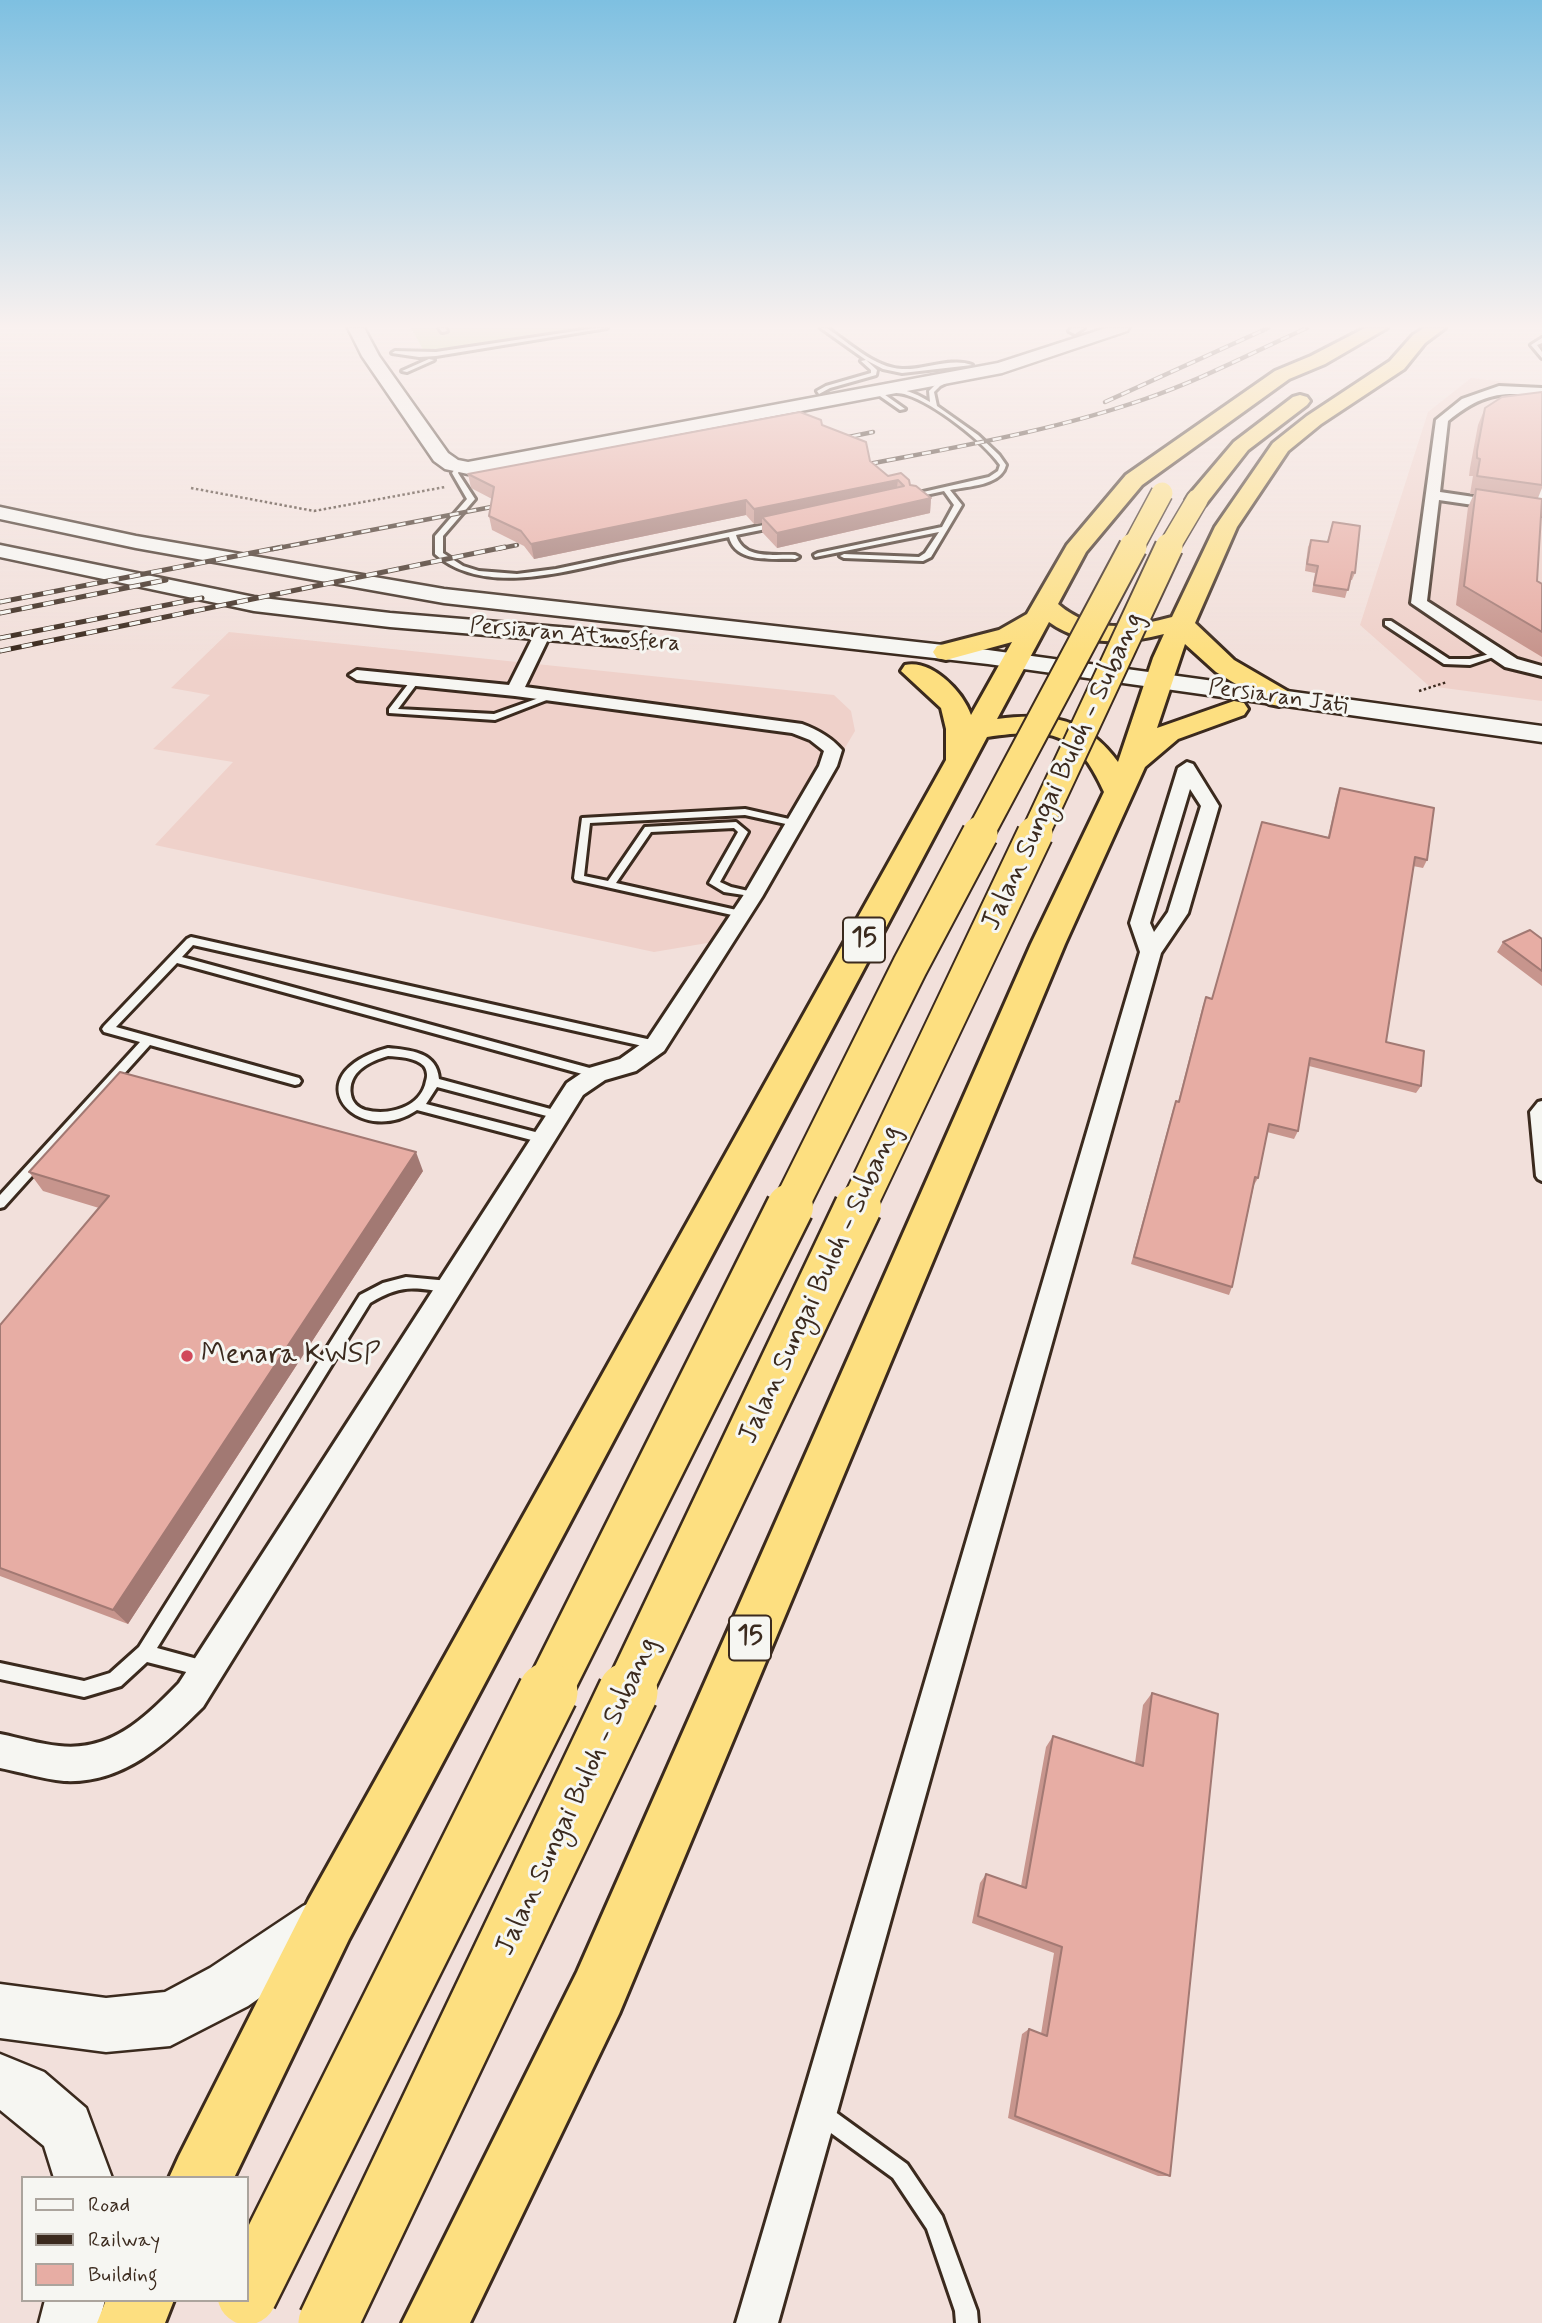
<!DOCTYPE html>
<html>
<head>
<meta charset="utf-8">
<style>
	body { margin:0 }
	#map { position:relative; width:1542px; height:2323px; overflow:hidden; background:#f2e0db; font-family:Mynerve,sans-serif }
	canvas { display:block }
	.legend { position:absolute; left:21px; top:2176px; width:228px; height:126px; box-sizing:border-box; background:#f6f6f2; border:2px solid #aba49d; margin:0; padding:9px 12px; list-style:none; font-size:21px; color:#3b2a1e }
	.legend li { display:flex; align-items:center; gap:14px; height:35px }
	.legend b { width:35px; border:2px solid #aba49d }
</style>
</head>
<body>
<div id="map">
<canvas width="1542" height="2323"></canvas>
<ul class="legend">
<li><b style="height:9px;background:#f6f6f2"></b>Road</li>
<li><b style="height:9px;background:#3b2a1e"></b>Railway</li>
<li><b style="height:19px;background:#e7ada4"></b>Building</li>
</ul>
</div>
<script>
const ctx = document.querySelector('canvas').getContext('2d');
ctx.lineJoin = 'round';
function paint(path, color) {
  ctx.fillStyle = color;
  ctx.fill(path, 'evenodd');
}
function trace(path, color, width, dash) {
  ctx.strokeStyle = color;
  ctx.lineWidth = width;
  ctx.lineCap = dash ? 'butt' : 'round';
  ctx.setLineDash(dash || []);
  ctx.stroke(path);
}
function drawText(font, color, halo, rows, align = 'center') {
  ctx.font = font + ' Mynerve,sans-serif';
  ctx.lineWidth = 6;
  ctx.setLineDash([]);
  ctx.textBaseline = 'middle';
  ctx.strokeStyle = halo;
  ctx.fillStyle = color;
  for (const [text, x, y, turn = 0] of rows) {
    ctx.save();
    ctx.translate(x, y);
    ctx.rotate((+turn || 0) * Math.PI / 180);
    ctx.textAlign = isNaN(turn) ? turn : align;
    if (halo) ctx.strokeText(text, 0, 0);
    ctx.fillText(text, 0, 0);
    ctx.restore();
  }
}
paint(new Path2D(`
	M1471 378 1542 386V701L1429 686 1360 625 1428 412Z
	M229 632 834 695 851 711 855 731 731 939 654 952 155 845 233 762 153 749 210 695 171 688Z`), '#efd1ca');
paint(new Path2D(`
	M411 328H582L425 353Z`), '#c9e49b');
const lane = new Path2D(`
	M439 328H445L447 331 442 332Z
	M596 328H607L436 356 419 357 392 353 395 351 436 352Z
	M821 328H827C849 343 875 368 902 369 924 370 952 357 972 365L902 373 883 369 866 360 877 370 876 375 830 388 819 394 817 391 826 386 871 373V370L861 361 866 360Z
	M1542 338V343L1537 345 1542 352V358L1531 345Z
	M429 359 434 360 407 372 402 371Z
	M949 378 954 379 940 386 934 392 937 406 978 435 999 455 1006 465C1001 486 968 486 950 490L962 505 931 557 923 561 844 558 840 556 844 554 919 557 925 553 939 532 815 557 814 555 818 553 942 527 954 505 944 491 912 498 910 497V495L989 477 998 471 1000 465C983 441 935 404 907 395 900 392 892 394 886 391 901 386 917 394 930 402L929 391 936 384Z
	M877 392H881L905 409 900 410 877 394Z
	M458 465 461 467 458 473 475 499 443 536V553L463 566 479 571 517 574 556 569 778 522 782 524 781 526 736 535C743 560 774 554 795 555L799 557 795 559C772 558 736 564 729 537 694 544 658 552 623 559 566 571 484 597 435 554V536L467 499 452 473Z
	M1542 483V513L1539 514 1535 512 1539 485Z
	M1385 621H1391L1449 659H1470L1498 652 1502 654 1470 665 1444 664 1385 625Z
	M415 678 419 681 398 709 494 714 550 694 557 696 495 720 389 713V709L412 679Z
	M745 809 798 821 800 823 795 826 745 815 590 823 584 876 608 881 645 827 736 822 748 832 720 882 731 887 757 893V897L724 892 709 883 738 832 734 828 651 832 616 883 741 911 745 912V916L741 917 575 880 574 878 582 818Z
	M191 937 656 1041 662 1045 656 1049 193 945 182 957 597 1070 603 1074 597 1078 177 963 116 1027 299 1078 301 1081 299 1084 295 1085 150 1045 4 1207 0 1208V1195L140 1042 104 1032 102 1029 104 1026 187 939Z
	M388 1048C410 1050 437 1052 439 1079L558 1111 564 1115 558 1119 437 1087 426 1104 547 1135 549 1138 543 1143 417 1110C358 1150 290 1075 388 1048ZM388 1056C399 1057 415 1057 424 1066 427 1070 428 1076 426 1081 421 1108 388 1116 365 1110 358 1108 352 1102 351 1095 347 1072 370 1061 388 1056Z
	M1542 1101V1181L1538 1179 1536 1176 1530 1112 1538 1102Z
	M406 1277 449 1281 454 1283 456 1287 454 1291 449 1293C414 1287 401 1284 370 1303L157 1648 212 1663 214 1669 212 1675 206 1677 147 1662 121 1686 84 1697 0 1679V1663L84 1681 110 1673 139 1647 360 1295 383 1283Z
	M820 2103 827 2106 907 2164 942 2216 977 2311 978 2323H956L955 2311 927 2229 893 2178 813 2120 810 2113 813 2106Z`);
const street = new Path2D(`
	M1072 328H1084L1075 334 1069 331Z
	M1499 386 1542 388V396C1500 391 1481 394 1448 421L1440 492 1542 507V515L1439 500 1427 601 1517 659 1542 666V676L1505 667 1411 603 1436 420 1462 399Z
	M543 628 551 633 525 687 802 724C818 730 831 737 842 750L837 766 762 897 664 1051 636 1071 605 1080 583 1095 203 1707C165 1745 122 1784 64 1781 42 1779 21 1772 0 1768V1734C20 1738 39 1744 59 1746 111 1752 145 1718 179 1683L567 1083 589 1068 620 1059 648 1039 743 896 819 766 824 751 810 740 792 733 515 696 357 680 349 675 357 670 509 685 535 633Z
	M1187 762 1193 764 1219 806 1188 913 1161 953 778 2323H736L1140 952 1130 923 1178 768ZM1190 789 1201 806 1168 912 1154 932 1150 923Z`);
const secondary = new Path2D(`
	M348 328H364L379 356 448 453 458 460 468 462 998 363 1106 328H1129L1127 331 1002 373 468 474 445 469 434 461 362 356Z
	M0 507 136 536 444 589 988 650 1542 726V742L988 664 444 603 136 548 0 519Z
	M0 545 254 597 390 613 643 634 651 636 655 641 651 646 643 648 390 627 254 611 0 557Z
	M321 1898 339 1906 347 1924 339 1942 248 2006 170 2046 106 2052 0 2038V1984L106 1998 165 1992 210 1968 303 1906Z
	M0 2054 44 2072 86 2108 112 2178H54L44 2146 0 2110Z
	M45 2300H105L99 2323H39Z`);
const highway = new Path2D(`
	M1365 328H1387L1325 364 1289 379 1142 485 1086 552 1058 604C1093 634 1131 628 1172 617L1215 527 1273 443 1307 416 1390 361 1413 335 1424 328H1445L1425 343 1404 369 1321 424 1288 451 1237 527 1195 623 1234 660 1289 692 1293 698 1289 704 1279 706 1269 704 1216 672 1185 644 1157 728 1234 701 1244 703 1248 709 1244 715 1178 739 1145 767 1065 944 619 2014 470 2323H402L577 1972 1031 944 1104 792C1076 730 1051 728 987 737L349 1939 234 2178H169L179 2156 309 1899 946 760V729L941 708 901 671 905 665C931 659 963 691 971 715L1012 642 946 660 937 658 933 652 937 646 999 630 1027 614 1067 545 1126 475 1275 371 1311 356ZM1049 622C1084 647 1124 644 1164 634L1153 658 1118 762C1086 718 1049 712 997 719Z
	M1300 395 1307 397 1310 401 1307 405 1248 450 1205 505H1189L1186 500 1189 495 1234 442 1293 397Z
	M106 2300H174L165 2323H97Z`);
trace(lane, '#3b2a1e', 6);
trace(street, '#3b2a1e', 6);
trace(secondary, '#3b2a1e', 5);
trace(highway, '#3b2a1e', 6);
trace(new Path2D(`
	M191 488 314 511 445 487
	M1419 691 1447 682`), '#3b2a1e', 2.5, [2.5, 2.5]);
paint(lane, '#f6f6f2');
paint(street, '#f6f6f2');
paint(secondary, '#f6f6f2');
paint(highway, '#fddf80');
const railFar1 = new Path2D(`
	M1105 402 1268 328
	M834 440 873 432
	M869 464C962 446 1056 430 1145 399 1201 380 1253 352 1307 328
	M273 549 502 505
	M497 549 517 545`);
const rail = new Path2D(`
	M0 602 282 547
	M0 613 166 580
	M0 638 202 598
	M0 651 505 547`);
trace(railFar1, '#3b2a1e', 4.5);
trace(rail, '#3b2a1e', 5);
trace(railFar1, '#f6f6f2', 2.5, [9]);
trace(rail, '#f6f6f2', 3.5, [11]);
const highwayBridgeFar4 = new Path2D(`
	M1132 549 1162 493
	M1168 549 1197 500`);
const highwayBridgeFar3 = new Path2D(`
	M979 836 1133 547
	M1034 836 1169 547`);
const highwayBridgeFar2 = new Path2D(`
	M789 1209 910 966 980 834
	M857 1209 1035 834`);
const highwayBridgeFar1 = new Path2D(`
	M547 1694 790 1207
	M627 1694 858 1207`);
const highwayBridge = new Path2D(`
	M247 2295 548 1692
	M328 2323 628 1692`);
trace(highwayBridgeFar4, '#3b2a1e', 24, []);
trace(highwayBridgeFar3, '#3b2a1e', 31, []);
trace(highwayBridgeFar2, '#3b2a1e', 39, []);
trace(highwayBridgeFar1, '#3b2a1e', 51, []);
trace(highwayBridge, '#3b2a1e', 64, []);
trace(highwayBridgeFar4, '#fddf80', 21);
trace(highwayBridgeFar3, '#fddf80', 27);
trace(highwayBridgeFar2, '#fddf80', 35);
trace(highwayBridgeFar1, '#fddf80', 46);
trace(highwayBridge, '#fddf80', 59);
paint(new Path2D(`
	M1542 392V488L1538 498 1537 581 1542 584V657L1456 605 1468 507 1474 494H1470L1473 476H1469L1470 468 1478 425 1485 408Z
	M822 425 888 476 910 485 931 498 930 513 777 548 762 532V523L754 524 746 515 534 559 524 546 492 530 489 516 492 499 471 488 468 474Z
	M1333 522 1355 573 1352 580H1350L1345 598 1312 592 1315 573 1305 571 1308 547 1311 540 1327 542Z
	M1340 788 1427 860 1423 868 1413 866 1386 1042 1421 1086 1416 1093 1309 1066 1298 1131 1294 1139 1267 1132 1258 1178 1254 1185 1232 1287 1229 1295 1131 1264 1173 1109 1176 1101 1178 1102 1203 1005 1206 997 1212 999 1262 822 1328 837 1337 796Z
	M1542 939V986L1497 952 1503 942Z
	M423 1171 128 1624 0 1576V1325L99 1208 43 1191 29 1172Z
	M1152 1693 1170 2176H1158L1008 2118 1022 2034 1029 2029 1041 2034 1054 1953 972 1923 980 1883 986 1874 1021 1886 1046 1747 1053 1736 1135 1763 1143 1705Z`), '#c7958d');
paint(new Path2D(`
	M898 480 896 494 762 517V523L754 524V509Z
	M931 498 930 513 777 548V533Z
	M746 500V515L534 559 531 544Z
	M416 1152 423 1171 128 1624 113 1610Z`), '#a27973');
const building = new Path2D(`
	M1542 392V485L1477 476 1480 459 1477 458V451L1485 408 1502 397Z
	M800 412 821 420 822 425 866 442 870 461 888 476 901 473 909 480 910 485 916 486 931 498 777 533 762 517 904 486 898 480 754 509 746 500 531 544 521 531 489 516 494 487 468 474Z
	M1476 489 1542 499 1537 581 1542 584V632L1464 586Z
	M1333 522 1360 526 1355 573 1352 572 1348 590 1314 585 1318 566 1307 564 1311 540 1328 542Z
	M1340 788 1434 808 1427 860 1415 857 1386 1042 1424 1051 1421 1086 1310 1058 1298 1131 1269 1124 1258 1178 1255 1177 1232 1287 1134 1257 1176 1101 1179 1102 1206 997 1212 999 1262 822 1329 838Z
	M1530 930 1542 939V971L1503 942Z
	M120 1072 416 1152 113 1610 0 1568V1325L109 1196 29 1172Z
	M1152 1693 1218 1714 1170 2176 1015 2116 1029 2029 1047 2036 1062 1947 978 1916 986 1874 1026 1888 1053 1736 1143 1766Z`);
paint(building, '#e7ada4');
trace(building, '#a27973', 2);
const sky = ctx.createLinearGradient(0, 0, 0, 653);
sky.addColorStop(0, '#7ec0e1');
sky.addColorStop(0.5, '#f9f1ef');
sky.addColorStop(1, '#f9f1ef00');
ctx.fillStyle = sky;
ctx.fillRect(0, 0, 1542, 653);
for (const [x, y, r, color] of [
	[187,1356,7,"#d1495b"]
]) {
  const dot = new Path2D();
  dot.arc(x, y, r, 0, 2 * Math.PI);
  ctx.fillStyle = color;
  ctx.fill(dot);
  trace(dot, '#f6f6f2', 2.5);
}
drawText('23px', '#3b2a1e', '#f6f6f2', [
	["Persiaran Atmosfera",575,636,5],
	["Persiaran Jati",1278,698,8]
]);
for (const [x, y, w] of [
	[864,940,42],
	[750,1638,42]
]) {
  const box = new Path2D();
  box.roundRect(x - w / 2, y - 22.5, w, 45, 5);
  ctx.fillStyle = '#f6f6f2';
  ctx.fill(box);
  trace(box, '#3b2a1e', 2);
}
drawText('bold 26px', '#3b2a1e', null, [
	["15",864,940],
	["15",750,1638]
]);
drawText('28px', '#3b2a1e', '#f6f6f2', [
	["Jalan Sungai Buloh - Subang",1064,772,-65],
	["Jalan Sungai Buloh - Subang",821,1285,-65],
	["Jalan Sungai Buloh - Subang",578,1797,-65]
]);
drawText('28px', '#3b2a1e', '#f6f6f2', [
	["Menara KWSP",201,1356]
], 'left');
</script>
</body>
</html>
